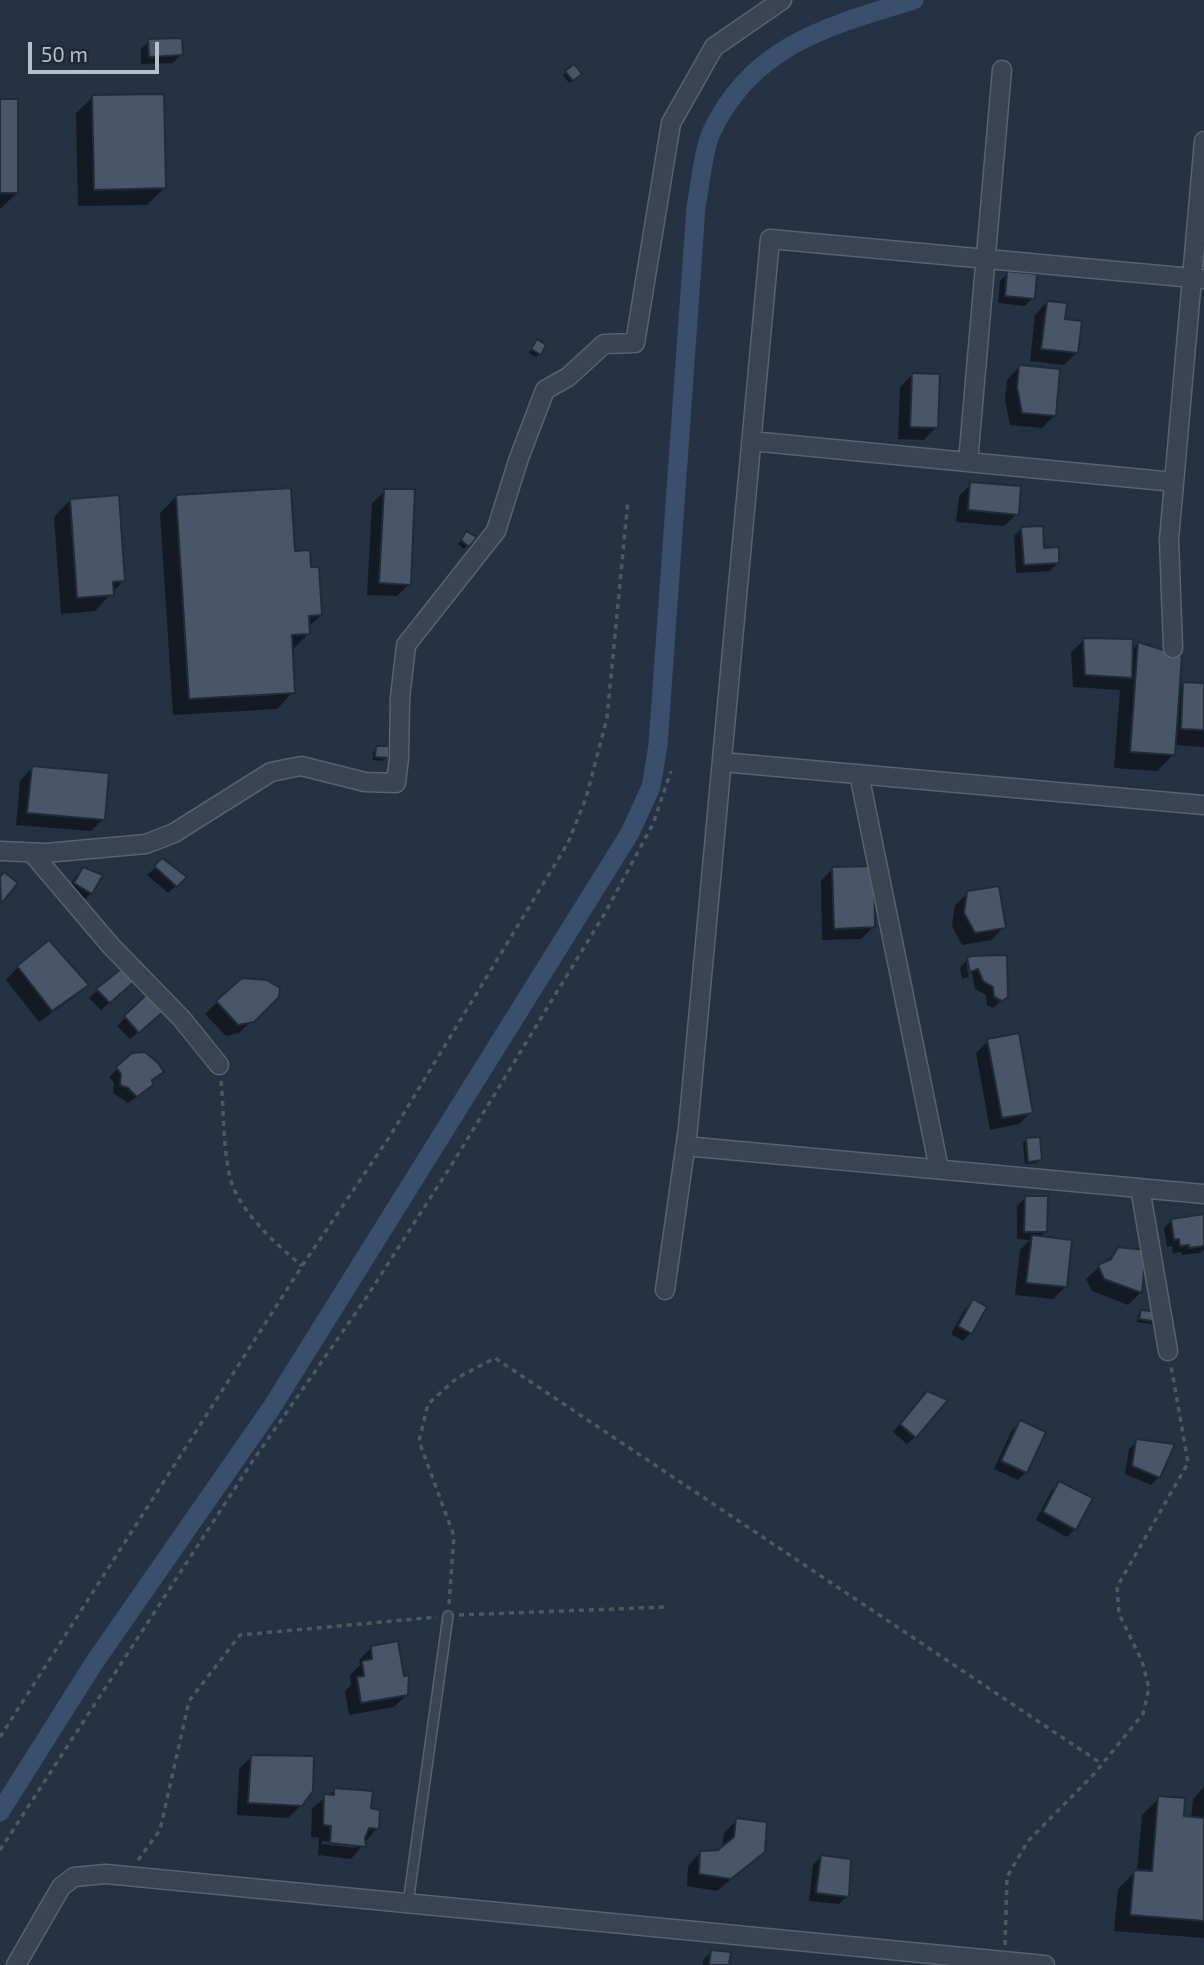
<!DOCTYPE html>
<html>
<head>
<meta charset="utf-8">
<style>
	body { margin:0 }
	#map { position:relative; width:1204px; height:1965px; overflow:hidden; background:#253243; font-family:"Exo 2",sans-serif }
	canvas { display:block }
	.scale { position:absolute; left:28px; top:42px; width:131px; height:32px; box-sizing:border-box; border:4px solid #b7bfcc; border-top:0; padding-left:9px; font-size:21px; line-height:24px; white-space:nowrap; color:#b7bfcc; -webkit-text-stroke:5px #1f2938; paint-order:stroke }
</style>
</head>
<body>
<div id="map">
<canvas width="1204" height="1965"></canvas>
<div class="scale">50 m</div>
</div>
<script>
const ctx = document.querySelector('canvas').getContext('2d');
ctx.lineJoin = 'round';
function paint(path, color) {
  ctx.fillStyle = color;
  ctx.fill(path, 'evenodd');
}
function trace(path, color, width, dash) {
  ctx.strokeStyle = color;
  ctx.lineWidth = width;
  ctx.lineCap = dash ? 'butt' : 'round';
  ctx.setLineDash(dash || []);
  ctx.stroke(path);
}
paint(new Path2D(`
	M149 41 181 55 173 63 141 64V49Z
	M567 72 577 78 569 83 563 75Z
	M93 97 164 188 147 205 78 206 76 113Z
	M0 101 17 193 0 209Z
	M1008 273 1033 298 1025 306 998 303 1000 281Z
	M1047 302 1063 320 1077 352 1064 365 1030 361 1035 315Z
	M534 345 539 354 536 357 529 353Z
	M1019 367 1055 415 1042 428 1010 425 1005 400 1007 380Z
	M912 375 936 427 924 440 898 439 900 387Z
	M971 484 1017 514 1004 526 956 522 959 496Z
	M385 491 409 584 397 596 367 595 372 503Z
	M177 496 294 553 309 569 321 615 308 627V634L291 651 293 692 277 709 173 715 160 513Z
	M70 500 123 581 95 611 61 614 54 517Z
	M1022 528 1058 563 1050 571 1016 573 1014 536Z
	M463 537 468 545 464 549 458 544Z
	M1084 640 1131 651 1138 644 1178 689 1184 684 1204 685V747L1174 745V754L1157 771 1114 768 1120 690 1073 687 1071 652Z
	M376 748 387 757 383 761 373 760V752Z
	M32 768 103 819 91 831 16 825 20 781Z
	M163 861 184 878 168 893 147 875Z
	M833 868 873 927 861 939 822 940 821 881Z
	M83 869 91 893 83 901 67 892 75 877Z
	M968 893 1004 927 991 940 962 945 952 926 955 905Z
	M968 959 1006 996 993 1008 987 1005 986 995 975 989 970 963H966L969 977 962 979 960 968Z
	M18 967 87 985 74 997 39 1022 6 980Z
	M122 970 125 989 101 1010 89 998Z
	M147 996 154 1019 130 1039 117 1026Z
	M277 996 239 1033 226 1036 205 1014 217 1002Z
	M988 1041 1031 1112 1019 1124 990 1130 976 1053Z
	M133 1055 161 1072 143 1092 128 1103 113 1093 114 1083 109 1077Z
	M1026 1140 1041 1159 1037 1163 1025 1164 1023 1143Z
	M1025 1198 1045 1232 1039 1238 1065 1287 1053 1299 1015 1295 1020 1250 1030 1240 1017 1239V1206Z
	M1204 1216V1249L1200 1253 1182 1255 1181 1252 1173 1253 1172 1246 1167 1247 1164 1228 1172 1220Z
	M1119 1249 1144 1251 1140 1293 1128 1305 1092 1291 1086 1279Z
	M973 1301 971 1333 963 1341 951 1334 965 1309Z
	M1141 1311 1156 1321 1153 1324 1137 1322 1138 1315Z
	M920 1401 915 1437 907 1444 893 1432Z
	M1020 1422 1026 1472 1018 1480 994 1469 1012 1430Z
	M1137 1441 1159 1477 1151 1485 1125 1474 1129 1449Z
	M1059 1483 1075 1529 1067 1537 1036 1520 1051 1491Z
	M372 1647 407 1695 394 1707 349 1715 345 1691 351 1685 350 1675 360 1665 359 1660Z
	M251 1757 301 1805 288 1818 237 1815 239 1769Z
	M1204 1787V1938L1114 1931 1118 1889 1135 1872H1137L1142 1815 1159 1798 1182 1818H1191L1193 1799Z
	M335 1790 370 1809 377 1828 351 1859 318 1855 319 1838 311 1837 312 1808ZM322 1841 356 1844V1848L321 1844Z
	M737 1820 764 1851 717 1891 687 1886 688 1866 700 1853 719 1852 722 1849 724 1833Z
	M821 1857 847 1896 839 1904 809 1901 813 1865Z
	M711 1952 727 1965H703V1960Z`), '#0007');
trace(new Path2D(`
	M0 1812 94 1663 272 1407 630 833 651 787 658 745 696 207C700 187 703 151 711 133 752 45 828 26 914 0`), '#3a4f6c', 19);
const building = new Path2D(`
	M182 38 183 55 149 57 148 39Z
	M574 64 582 74 573 81 565 71Z
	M164 94 166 188 94 190 92 95Z
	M0 99H18V193H0Z
	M1007 271 1037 274 1035 299 1005 296Z
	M1047 301 1067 303 1065 319 1082 321 1078 353 1041 349Z
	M537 339 546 345 541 355 531 349Z
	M1019 365 1060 369 1056 416 1022 413 1017 387Z
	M912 373 940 374 938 428 910 427Z
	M970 482 1021 486 1019 515 968 510Z
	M291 488 295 551 310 550 311 567H319L322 615 309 616 310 634 292 635 295 693 189 699 176 495Z
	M384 489H415L411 585 379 583Z
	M119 495 125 581 113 582 114 595 77 598 70 499Z
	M1043 526 1044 548 1059 547V563L1024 565 1021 527Z
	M466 531 477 537 469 547 461 540Z
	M1083 638 1133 639 1132 678 1085 675Z
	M1138 642 1182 656 1175 755 1130 752Z
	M1183 682 1204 683V730L1181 729Z
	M376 746H389V758L375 757Z
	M32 766 109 773 105 820 27 813Z
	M162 858 187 877 177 887 154 866Z
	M874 866 875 927 834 929 832 867Z
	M83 867 103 875 92 894 74 883Z
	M4 872 18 883 1 904 0 877Z
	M999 886 1006 928 975 933 964 913 967 891Z
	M49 940 89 985 52 1011 17 966Z
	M1007 955 1008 997 1002 1001 994 997 993 987 983 981 978 969 970 972 967 958 971 956Z
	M122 968 135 981 110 1003 96 989Z
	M242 978 267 980 280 988 279 997 254 1022 238 1025 216 1001Z
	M147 994 164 1011 139 1033 124 1016Z
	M1019 1033 1033 1113 1002 1118 987 1039Z
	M145 1052 158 1063 164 1072 152 1080 153 1085 137 1097 128 1088 120 1085 121 1074 116 1067 132 1053Z
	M1040 1137 1042 1160 1028 1162 1026 1138Z
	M1025 1196H1048L1047 1232H1024Z
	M1204 1214V1246L1189 1248V1245L1180 1246 1179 1239 1174 1240 1171 1219Z
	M1032 1235 1072 1240 1067 1287 1026 1283Z
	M1118 1247 1146 1250 1142 1293 1104 1279 1098 1265 1111 1259Z
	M973 1299 987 1307 972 1334 958 1326Z
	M1141 1310 1160 1312 1158 1322 1139 1319Z
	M927 1391 948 1400 916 1438 900 1424Z
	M1020 1420 1046 1432 1027 1473 1001 1461Z
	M1136 1439 1175 1444 1160 1478 1132 1466Z
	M1059 1481 1093 1498 1076 1530 1043 1512Z
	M398 1641 404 1676 409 1675 408 1695 361 1703 357 1677 364 1676 362 1661 372 1659 371 1646Z
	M251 1755 314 1756 313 1791 302 1806 248 1803Z
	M334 1788 373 1791 371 1808 380 1810 379 1829 369 1828 365 1838 366 1847 330 1843 331 1826 323 1825 324 1794 334 1795Z
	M1158 1796 1185 1798 1184 1816 1204 1818V1921L1130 1915 1134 1870 1152 1871Z
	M736 1818 767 1822 765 1852 731 1879 699 1874 700 1851 718 1850 734 1837Z
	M821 1855 851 1859 849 1897 816 1893Z
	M711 1950 731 1952 729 1965H709Z`);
paint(building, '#495669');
trace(building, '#212b3a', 2);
const service = new Path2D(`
	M408 1903 448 1616`);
const minor = new Path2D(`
	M751 441 1174 482
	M968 462 1002 70
	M1173 648 1169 540 1204 141
	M722 762 1204 805
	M859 774 939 1169
	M0 851 46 853 146 844 174 833 271 772 301 766 365 782 396 783 399 758 400 698 406 645 496 531 519 458 545 390 568 377 604 344 635 343 671 123 714 47 782 0
	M32 853 111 946 182 1019 219 1065
	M685 1146 1204 1194
	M1140 1188 1168 1351
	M665 1290 688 1128 770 239 1204 279
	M16 1965 61 1887 74 1877 106 1874 1045 1965`);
trace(service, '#586270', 12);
trace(minor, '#586270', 21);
trace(new Path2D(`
	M221 1081C224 1112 223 1144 229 1173 235 1208 276 1244 302 1266
	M449 1604 454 1536 419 1441 428 1404 457 1378 495 1358 1102 1764
	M459 1615 666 1607
	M0 1737 302 1266 390 1136 568 843 586 798 607 718 628 500
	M0 1850 252 1462 364 1301 454 1161 605 913 653 824 671 771
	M138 1860 160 1830 189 1701 240 1635 437 1617
	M1005 1945 1007 1877 1028 1841 1094 1774 1143 1714 1149 1688 1142 1661 1119 1614 1117 1587 1188 1463 1171 1365`), '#465d60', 3.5, [5, 5]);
trace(service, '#3a4453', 9);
trace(minor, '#3a4453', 18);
</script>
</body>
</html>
